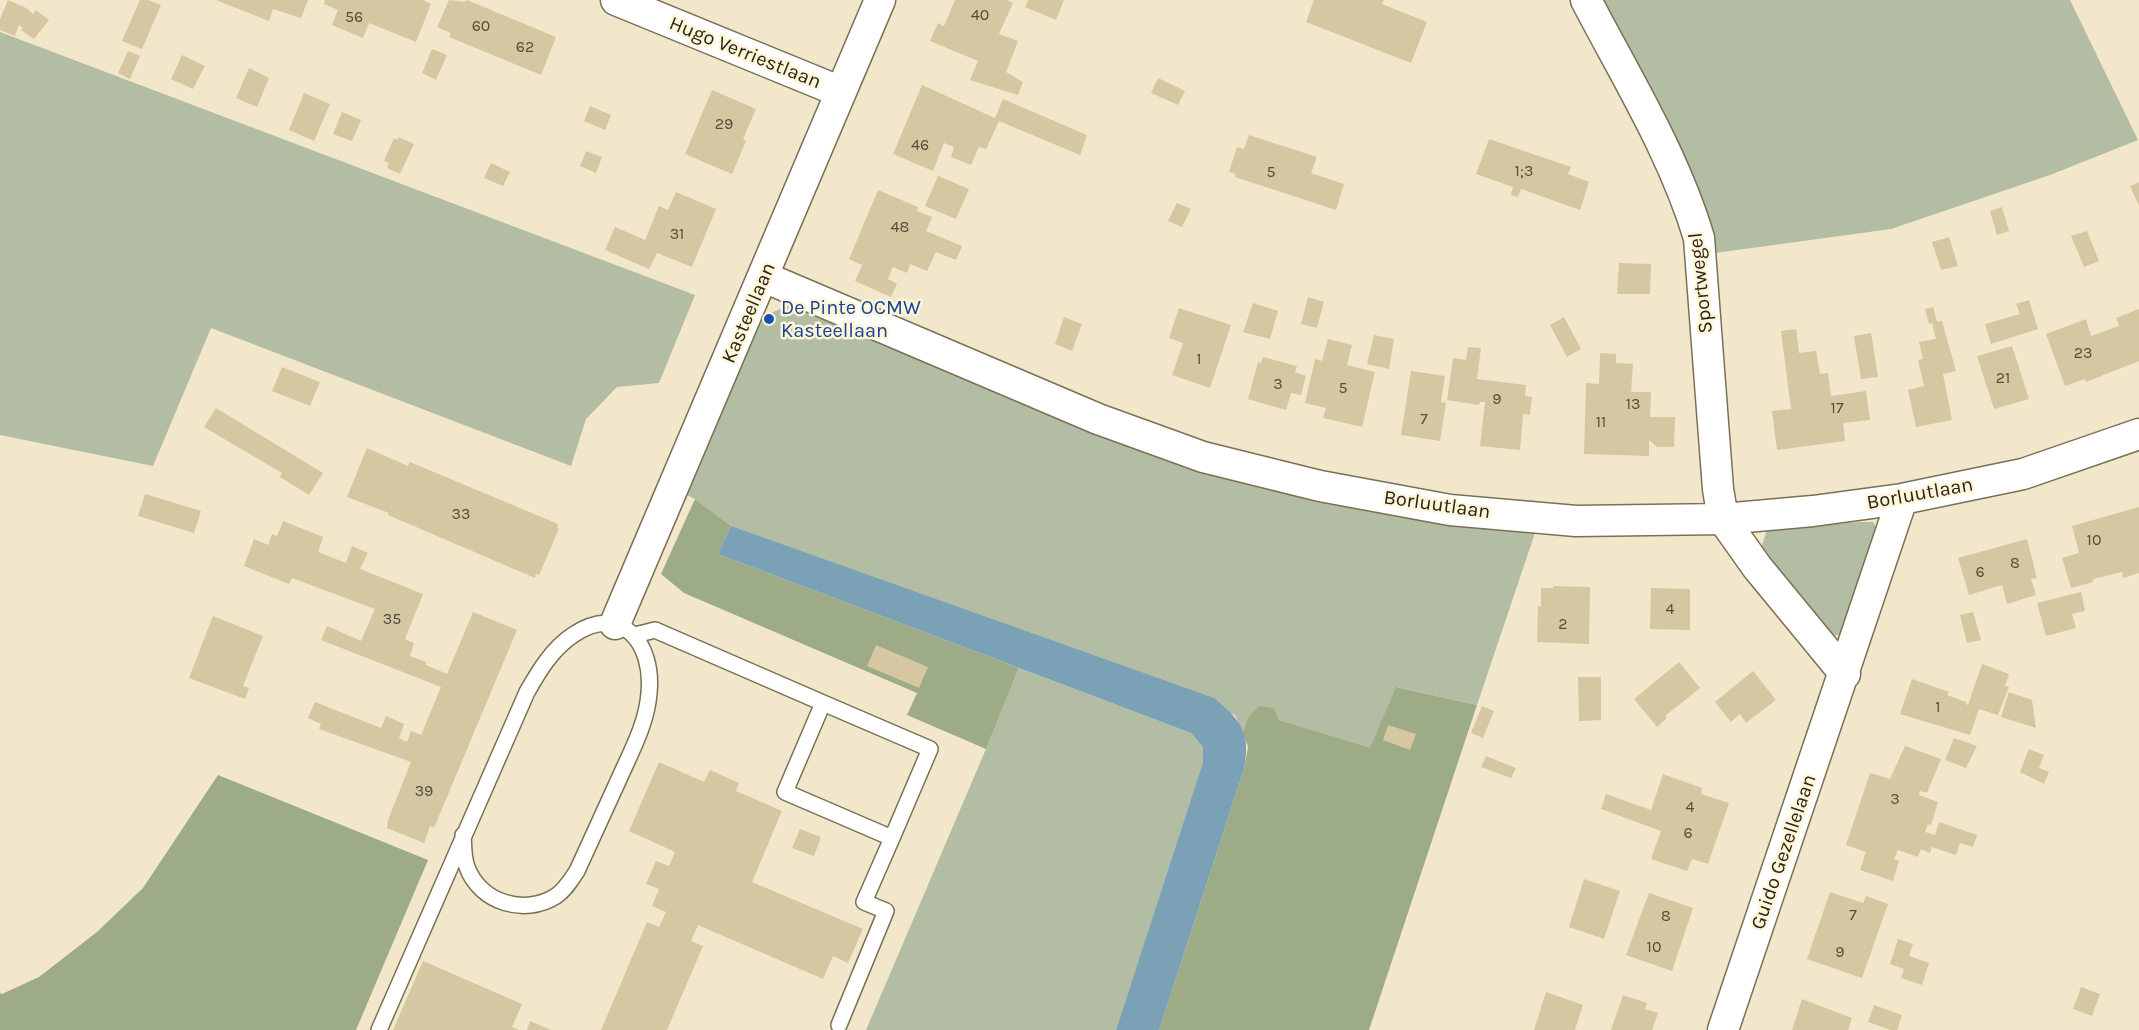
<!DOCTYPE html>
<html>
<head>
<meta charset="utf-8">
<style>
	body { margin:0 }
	canvas { display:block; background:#f2e7ca }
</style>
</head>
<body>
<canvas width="2139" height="1030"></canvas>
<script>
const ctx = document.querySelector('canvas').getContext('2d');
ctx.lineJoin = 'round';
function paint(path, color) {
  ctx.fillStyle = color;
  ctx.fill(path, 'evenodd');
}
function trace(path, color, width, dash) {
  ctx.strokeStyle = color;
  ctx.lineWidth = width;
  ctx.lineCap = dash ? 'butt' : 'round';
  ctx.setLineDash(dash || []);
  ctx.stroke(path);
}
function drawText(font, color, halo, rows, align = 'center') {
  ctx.font = font + ' Karla,sans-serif';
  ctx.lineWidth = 5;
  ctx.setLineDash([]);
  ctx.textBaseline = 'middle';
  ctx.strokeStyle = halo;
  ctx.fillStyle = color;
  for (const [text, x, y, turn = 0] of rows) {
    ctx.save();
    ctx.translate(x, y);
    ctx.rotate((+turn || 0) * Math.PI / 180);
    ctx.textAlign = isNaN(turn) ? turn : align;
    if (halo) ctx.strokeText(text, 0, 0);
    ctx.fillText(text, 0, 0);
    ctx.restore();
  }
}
paint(new Path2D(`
	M1596 0H2070L2138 140 2050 175 1891 229 1715 253 1708 227Z
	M0 32 695 295 659 383 617 387 586 419 571 466 211 328 153 466 0 435Z
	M789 305 1128 446 1215 476 1348 506 1449 523 1535 533 1477 705 1397 687 1371 749 1279 720 1274 708 1259 707 1248 717 1243 732 1235 715 731 526 695 499 685 494 760 318Z
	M1859 522H1873L1878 530 1844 634 1827 637 1766 555 1762 545 1767 530Z
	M1019 668 1191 733 1203 747 1204 763 1116 1030H866L986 749Z`), '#b3bda3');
paint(new Path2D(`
	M695 499 731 526 718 554 1019 668 986 749 907 715 917 693 684 593 661 574Z
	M1396 687 1477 705 1369 1030H1159L1244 769 1248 747 1243 732 1248 717 1259 706 1274 708 1279 720 1370 748Z
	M218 775 428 860 356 1030H0V993L2 994 39 977 97 932 143 888Z`), '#9dab87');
paint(new Path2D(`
	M731 526 1214 698C1242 721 1251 733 1244 769L1159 1030H1116L1203 763V747L1191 733 718 554Z`), '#7aa1b5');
paint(new Path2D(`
	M8 0 26 8 33 14 36 10 49 20 34 39 21 30 23 28 19 25 15 36 0 30V19Z
	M140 0H148L161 5 142 49 122 41Z
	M216 0H308L301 18 273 9 269 21Z
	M325 0H423L431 4 416 42 369 23 363 38 332 25 338 10 324 4Z
	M449 0 464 2 467 0 556 37 541 75 449 37 451 33 437 27Z
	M955 0H1007L1013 3 999 34 1018 41 1006 72 1023 82 1018 95 970 80 978 61 930 41 938 23 944 26Z
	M1028 0H1064L1056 20 1025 7Z
	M1314 0H1384L1382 4 1427 22 1411 63 1306 22Z
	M432 49 447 55 436 80 422 73Z
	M128 51 140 56 130 79 118 73Z
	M182 55 205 66 193 89 171 79Z
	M249 68 269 78 257 107 236 98Z
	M1158 78 1185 91 1178 105 1151 93Z
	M922 85 995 118 1003 99 1087 135 1080 155 999 121 986 149 979 147 971 165 951 157 954 147 944 143 933 171 893 154Z
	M712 90 756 109 743 139 746 141 732 174 685 154Z
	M304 93 330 104 314 141 289 130Z
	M590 106 611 115 605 130 584 121Z
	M342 112 361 120 352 141 333 134Z
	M1249 135 1317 157 1311 173 1344 184 1336 210 1235 177V174L1229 172 1237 147 1244 149Z
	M398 137 414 144 400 174 387 168 389 163 384 161 394 138 398 140Z
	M1489 139 1571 167 1568 174 1589 182 1580 210 1521 189 1518 197 1511 195 1513 187 1476 174Z
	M586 151 602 157 596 173 580 166Z
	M491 163 510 172 503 186 484 178Z
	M938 176 969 189 956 219 925 206Z
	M2139 182V206L2130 186Z
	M878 190 918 207 917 211 932 217 926 231 962 246 956 260 936 252 927 271 910 264 907 273 893 267 888 279 897 284 891 297 855 281 862 265 849 259Z
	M676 192 716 209 692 267 657 253 649 269 605 250 615 227 645 240 659 206 668 210Z
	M1177 203 1191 209 1182 227 1168 221Z
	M2002 207 2009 231 1997 235 1990 211Z
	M2087 231 2099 261 2084 267 2071 236Z
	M1949 237 1958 266 1941 270 1932 242Z
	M1619 263 1651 264 1650 294H1617Z
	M1308 297 1324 302 1317 328 1301 324Z
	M2029 300 2038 329 1991 344 1985 324 2020 314 2016 304Z
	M1253 303 1278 311 1270 339 1243 332Z
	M1933 307 1937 322 1942 321 1956 371 1943 374 1952 420 1916 427 1908 390 1924 386 1918 360 1923 359 1919 342 1936 339 1932 323 1929 324 1925 309Z
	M1179 308 1231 325 1210 388 1172 375 1183 343 1169 338Z
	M2139 309V361L2086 382 2085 379 2065 386 2046 334 2086 319 2091 336 2119 326 2116 318Z
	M1064 317 1082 324 1072 351 1055 344Z
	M1564 317 1581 349 1567 357 1550 325Z
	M1796 329 1799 353 1816 351 1820 374 1828 373 1831 396 1866 391 1870 420 1843 423 1845 441 1777 450 1772 411 1791 409 1781 331Z
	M1871 333 1878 377 1861 379 1854 336Z
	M1374 335 1394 339 1389 369 1367 364Z
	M1328 339 1352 345 1347 365 1375 372 1362 427 1323 418 1326 408 1305 403 1315 359 1322 361Z
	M2012 346 2029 399 1994 409 1977 356Z
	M1468 347 1481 348 1477 379 1526 385 1525 396 1532 397 1530 415 1523 414 1520 450 1480 446 1485 402H1480L1479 405 1447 400 1453 358 1466 360Z
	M1600 353 1616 354V363L1633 364 1631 392H1651L1650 417H1675L1674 447H1657L1649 440V456L1584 454 1586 383 1599 384Z
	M1263 357 1297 366 1295 372 1306 376 1301 395 1291 393 1286 410 1248 399 1258 362 1261 363Z
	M282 367 320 382 310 406 272 391Z
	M1411 371 1445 376 1441 402 1446 403 1440 441 1401 435Z
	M216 408 323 473 309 495 280 477 282 473 204 427Z
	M367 448 408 466 410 462 558 524 557 528 559 529 539 575 536 574 535 578 388 515 389 513 347 497Z
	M145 494 201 511 194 533 138 516Z
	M2139 507V573L2123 578 2122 572 2093 579V582L2071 588 2062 558 2079 553 2072 526Z
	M283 521 323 537 318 552 346 563 352 546 368 553 360 569 423 594 405 639 414 643 410 656 426 662V665L447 674 473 612 517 630 434 828 430 826 424 843 387 828 388 820 411 762 319 729 321 724 308 718 315 702 381 728 386 716 404 724 399 738 407 742 411 731 421 735 441 687 321 640 327 626 361 641 375 609 292 578 289 584 244 566 254 539 268 545 272 534 277 536Z
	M2027 539 2037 578 2031 579 2036 595 2007 604 2002 585 1969 595 1958 558Z
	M1553 586 1590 587 1589 644 1537 642 1538 606H1541V588H1553Z
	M1651 588 1690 589V630L1650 629Z
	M2081 592 2085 611 2072 614 2076 628 2046 636 2037 603Z
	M1973 612 1981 640 1967 643 1960 615Z
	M213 616 263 636 243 686 249 688 245 699 189 678Z
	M876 645 928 667 919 688 867 666Z
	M1679 662 1700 688 1665 716 1667 718 1657 727 1634 699Z
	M1982 664 2009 674 2005 686 2009 687 1998 715 1979 709 1970 735 1900 714 1912 679 1949 692 1947 695 1966 702V704L1968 705Z
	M1753 671 1776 700 1746 723 1740 714 1731 722 1715 702Z
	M1578 677H1601V720L1579 721Z
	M2009 692 2032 700 2036 728 2001 717Z
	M1482 706 1494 711 1483 738 1471 733Z
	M1388 725 1416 734 1410 750 1383 740Z
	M1954 738 1977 746 1966 768 1945 760Z
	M1905 746 1941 759 1927 793 1920 791 1919 795 1938 802 1931 825 1928 824 1925 832 1935 835 1939 822 1977 835 1973 847 1960 843 1956 855 1932 847 1930 853 1921 849 1918 857 1898 850 1894 859 1899 861 1893 881 1860 870 1866 852 1846 845 1870 773 1890 779Z
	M2029 749 2044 755 2039 768 2049 772 2044 784 2020 772Z
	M1486 756 1516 768 1511 778 1481 767Z
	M659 762 704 782 710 770 739 783 736 791 782 811 752 882 863 929 848 963 833 956 823 979 698 925 691 941 703 946 667 1030H601L647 922 659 927 666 912 652 906 659 889 646 884 656 861 669 866 675 852 629 831Z
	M1663 774 1702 788 1701 794 1729 803 1708 864 1692 859 1687 871 1651 859 1661 831 1601 809 1606 794 1651 810Z
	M800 829 821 837 814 856 792 848Z
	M1584 879 1620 891 1604 939 1569 927Z
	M1830 892 1863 903 1866 896 1888 904 1862 978 1807 959Z
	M1649 893 1693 908 1672 971 1626 955Z
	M1898 939 1913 944 1909 956 1929 963 1922 985 1901 978 1904 969 1890 964Z
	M423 961 522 1004 512 1027 519 1030H393Z
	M2081 987 2100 994 2092 1016 2073 1009Z
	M1546 992 1583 1005 1575 1030H1534Z
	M1623 995 1647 1003 1645 1009 1658 1013 1652 1030H1611Z
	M1802 999 1852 1018 1848 1030H1792Z
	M1874 1005 1902 1015 1897 1030H1891L1868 1022Z
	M530 1021 551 1030H527Z`), '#d4c7a2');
const lane = new Path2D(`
	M635 635 655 630 823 703 785 792 892 838 930 749 823 703
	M839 1025 886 911 864 902 892 838
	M379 1030 527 692C539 671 552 649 573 635 622 602 654 644 649 693 647 723 631 752 619 779 605 810 591 841 577 871 571 880 565 890 556 896 525 916 480 903 467 867 463 857 464 846 463 835`);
const street = new Path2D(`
	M616 0 841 92
	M1586 0C1626 77 1674 154 1699 238L1718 489 1723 519 1757 567 1845 674
	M764 277 1098 419 1203 457 1320 486 1450 510 1576 521 1723 519 1813 511 1902 499 2023 474 2139 434
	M615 624 880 0
	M1723 1030 1902 499`);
trace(lane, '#7a7056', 18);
trace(street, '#7a7056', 33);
trace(lane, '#fff', 15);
trace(street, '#fff', 30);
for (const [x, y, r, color] of [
	[769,319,6,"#1a4fb4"]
]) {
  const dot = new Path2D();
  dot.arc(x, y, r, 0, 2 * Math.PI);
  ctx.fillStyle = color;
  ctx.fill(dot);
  trace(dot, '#fff5d7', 2);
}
drawText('16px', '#534d3b', null, [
	["40",980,15],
	["56",354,17],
	["60",481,26],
	["62",525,47],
	["29",724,124],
	["46",920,145],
	["1;3",1524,171],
	["5",1271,172],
	["48",900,227],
	["31",677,234],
	["23",2083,353],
	["1",1199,359],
	["21",2003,378],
	["3",1278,384],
	["5",1343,388],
	["9",1497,399],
	["13",1633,404],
	["17",1837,408],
	["7",1424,419],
	["11",1601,422],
	["33",461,514],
	["10",2094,540],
	["8",2015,563],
	["6",1980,572],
	["4",1670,609],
	["35",392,619],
	["2",1563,624],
	["1",1938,707],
	["39",424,791],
	["3",1895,799],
	["4",1690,807],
	["6",1688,833],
	["7",1853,915],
	["8",1666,916],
	["10",1654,947],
	["9",1840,952]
]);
drawText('20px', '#282419', '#fff5d7', [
	["Hugo Verriestlaan",745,53,22],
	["Sportwegel",1701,283,-96],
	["Kasteellaan",749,313,-67],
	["Borluutlaan",1920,494,-10],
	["Borluutlaan",1437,505,8],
	["Guido Gezellelaan",1784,852,-71]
]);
drawText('20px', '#164399', '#fff5d7', [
	["De Pinte OCMW",781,308],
	["Kasteellaan",781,331]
], 'left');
</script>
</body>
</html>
